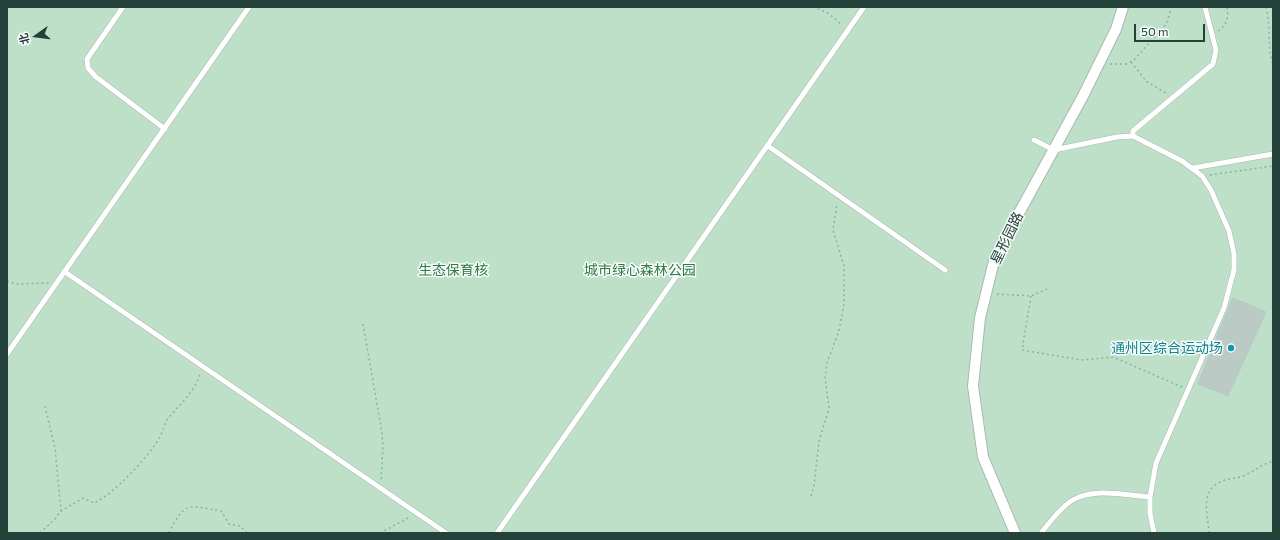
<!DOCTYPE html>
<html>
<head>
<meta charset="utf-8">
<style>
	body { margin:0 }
	#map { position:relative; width:1280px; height:540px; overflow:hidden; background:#e6efeb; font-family:Commissioner,"Noto Sans SC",sans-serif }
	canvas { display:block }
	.frame { position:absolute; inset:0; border:8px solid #24423a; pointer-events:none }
	.north { position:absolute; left:16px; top:16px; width:40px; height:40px; -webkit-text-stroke:3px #f7fbf9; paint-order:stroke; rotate:256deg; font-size:11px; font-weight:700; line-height:16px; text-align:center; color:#24423a }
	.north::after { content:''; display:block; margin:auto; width:14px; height:18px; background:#24423a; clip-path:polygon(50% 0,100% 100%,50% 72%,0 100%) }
	.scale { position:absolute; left:1134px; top:24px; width:71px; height:18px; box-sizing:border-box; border:2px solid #24423a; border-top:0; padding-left:5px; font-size:12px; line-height:14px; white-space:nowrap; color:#24423a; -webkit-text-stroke:3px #f7fbf9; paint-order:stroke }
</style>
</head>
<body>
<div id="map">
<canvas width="1280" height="540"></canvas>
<div class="frame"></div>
<div class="north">北</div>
<div class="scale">50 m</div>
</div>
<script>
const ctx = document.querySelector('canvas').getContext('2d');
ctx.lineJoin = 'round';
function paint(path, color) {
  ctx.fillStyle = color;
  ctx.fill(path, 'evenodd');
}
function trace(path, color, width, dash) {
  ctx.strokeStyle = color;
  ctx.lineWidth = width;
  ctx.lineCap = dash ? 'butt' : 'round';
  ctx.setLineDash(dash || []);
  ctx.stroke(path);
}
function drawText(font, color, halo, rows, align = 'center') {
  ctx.font = font + ' Commissioner,"Noto Sans SC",sans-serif';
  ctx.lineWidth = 3;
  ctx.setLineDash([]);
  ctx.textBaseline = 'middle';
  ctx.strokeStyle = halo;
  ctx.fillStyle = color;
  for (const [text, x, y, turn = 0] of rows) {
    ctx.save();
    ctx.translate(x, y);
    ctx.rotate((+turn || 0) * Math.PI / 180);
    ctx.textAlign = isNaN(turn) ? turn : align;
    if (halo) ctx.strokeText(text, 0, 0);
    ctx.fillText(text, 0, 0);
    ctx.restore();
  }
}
paint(new Path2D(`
	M7 7H1273V533H7Z`), '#bfe0c8');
const building = new Path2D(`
	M1233 298 1266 312 1228 396 1198 384Z`);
paint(building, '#bbcac4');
trace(building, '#b8c9c2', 1);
const service = new Path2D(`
	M123 7 87 59 88 68 96 77 165 129
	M1133 136V131L1213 64 1216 50 1205 7
	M1034 140 1054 150 1117 137 1133 136 1182 161 1202 176 1211 190 1229 231 1234 254V270L1224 308 1156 463 1150 497V513L1154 533
	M768 146 945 270
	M1193 168 1273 154
	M65 272 446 533
	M7 354 249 7
	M497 533 864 7
	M1041 533C1050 522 1059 509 1071 501 1092 487 1126 495 1150 497`);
const minor = new Path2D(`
	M1015 533 983 457 973 386 980 318 995 257 1083 96 1116 29 1123 7`);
trace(service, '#a8b8b2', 6);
trace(minor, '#a8b8b2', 12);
trace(new Path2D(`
	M813 7 828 13 842 25
	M1216 7H1230
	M1266 7C1271 26 1267 46 1273 65
	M1218 31C1227 25 1229 17 1227 7
	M1131 62 1147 82 1166 93
	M1110 64H1127L1135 59 1167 23 1171 7
	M1210 175 1273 166
	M7 281 16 284 49 283
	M997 294 1031 296 1047 289
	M1031 296 1022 350 1082 360 1113 357 1182 387
	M363 324 382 433 383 447 381 480
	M45 406 55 448 61 511
	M811 496 814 486 819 441 829 408 825 378 827 363 839 331 844 304V266L833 230 837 203
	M40 533 55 519 61 511 83 498 94 503C113 495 150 455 160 437 163 431 164 425 167 420 179 404 195 393 200 373
	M169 533C185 499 190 506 221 511L229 524 240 526 247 533
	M380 533 410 517
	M1209 533C1208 513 1198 489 1225 480 1232 478 1239 478 1246 475 1255 470 1263 464 1273 461`), '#86b3a5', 1.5, [2, 3]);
trace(service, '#fff', 5);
trace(minor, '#fff', 10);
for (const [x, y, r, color] of [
	[1231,348,4,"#0f9aa8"]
]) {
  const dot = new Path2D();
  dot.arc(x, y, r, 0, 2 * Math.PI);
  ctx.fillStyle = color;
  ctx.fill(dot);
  trace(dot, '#f7fbf9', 1.5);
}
drawText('14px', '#24423a', '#f7fbf9', [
	["星形园路",1007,238,-64]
]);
drawText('14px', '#2d7a4b', '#f7fbf9', [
	["生态保育核",453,270],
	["城市绿心森林公园",640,270]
]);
drawText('14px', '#0d838f', '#f7fbf9', [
	["通州区综合运动场",1223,348]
], 'right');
</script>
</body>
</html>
